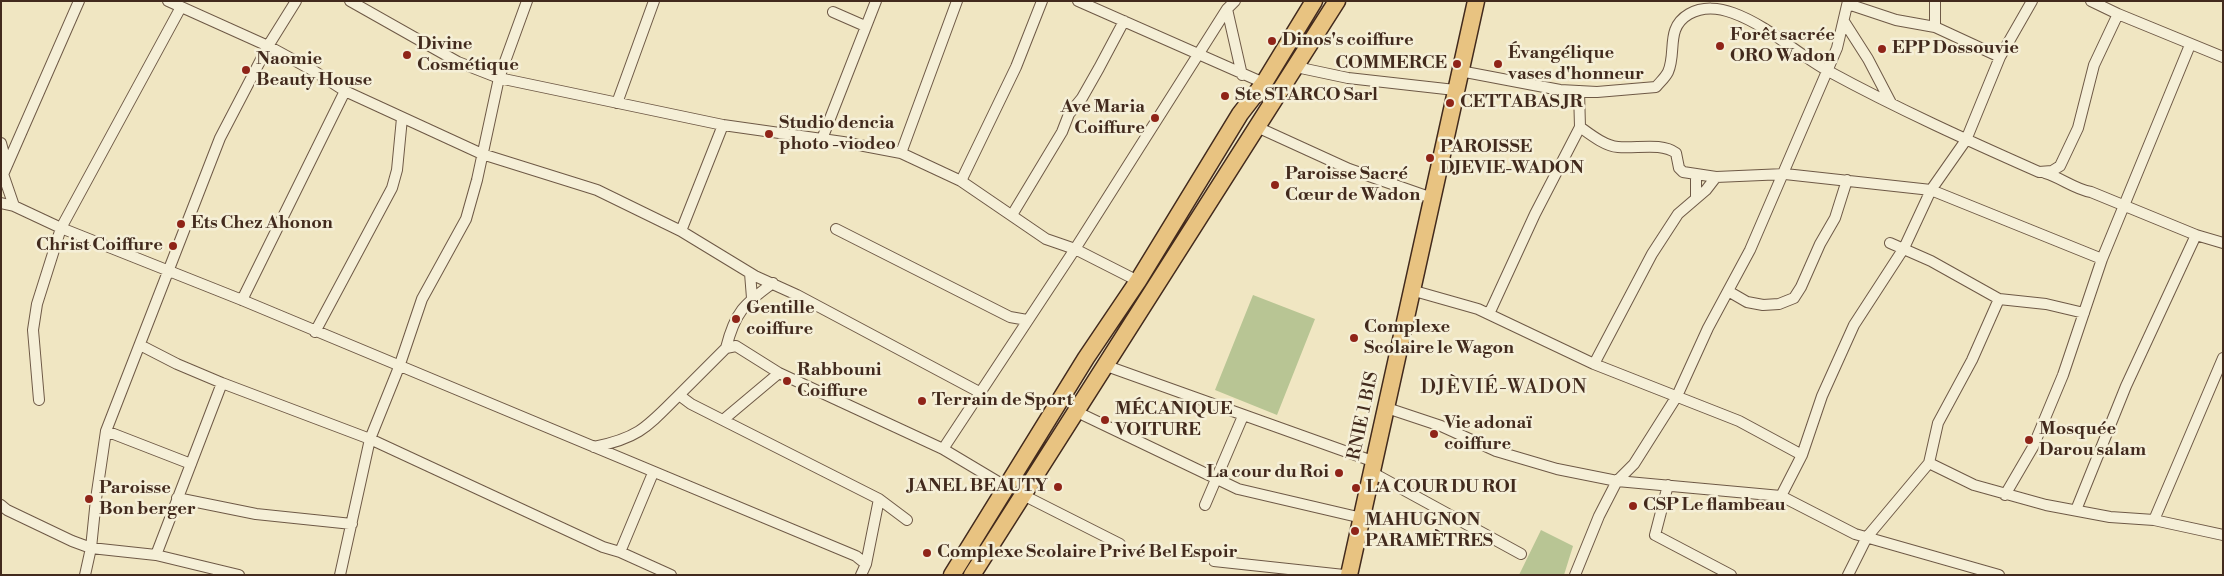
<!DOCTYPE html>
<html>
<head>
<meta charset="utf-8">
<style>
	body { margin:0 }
	#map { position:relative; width:2224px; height:576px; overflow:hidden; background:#f0e6c2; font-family:"Libre Bodoni",serif }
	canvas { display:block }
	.frame { position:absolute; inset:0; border:2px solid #422a1d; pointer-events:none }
</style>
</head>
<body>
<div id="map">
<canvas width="2224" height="576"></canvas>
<div class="frame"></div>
</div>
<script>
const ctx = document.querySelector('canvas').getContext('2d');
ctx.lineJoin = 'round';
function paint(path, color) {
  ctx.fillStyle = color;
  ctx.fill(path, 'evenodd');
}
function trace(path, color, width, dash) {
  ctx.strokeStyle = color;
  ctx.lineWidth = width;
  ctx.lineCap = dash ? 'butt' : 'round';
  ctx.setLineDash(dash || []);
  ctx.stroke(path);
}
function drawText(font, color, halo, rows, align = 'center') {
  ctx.font = font + ' "Libre Bodoni",serif';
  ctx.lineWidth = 5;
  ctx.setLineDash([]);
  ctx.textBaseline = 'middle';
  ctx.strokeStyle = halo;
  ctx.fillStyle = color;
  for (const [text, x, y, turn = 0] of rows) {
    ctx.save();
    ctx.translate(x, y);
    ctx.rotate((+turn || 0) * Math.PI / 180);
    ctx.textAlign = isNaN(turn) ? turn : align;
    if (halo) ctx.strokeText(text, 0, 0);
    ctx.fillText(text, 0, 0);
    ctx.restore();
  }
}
paint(new Path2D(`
	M1253 295 1315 319 1277 415 1215 390Z
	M1541 530 1573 546 1564 575H1519Z`), '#b8c594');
const minor = new Path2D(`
	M168 1 268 46 314 71 345 91 482 154 597 190 681 231
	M350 1 458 62 499 78 723 125 843 142 901 153 961 181 1046 239 1075 249 1138 281
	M1078 1 1264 83
	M1935 1V27
	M2091 1 2118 14 2223 57
	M1848 4 1896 20 1935 27 2000 57
	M1227 9 1242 75
	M833 12 865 26
	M1845 23 1868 59 1891 103
	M1296 67 1348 78 1455 90
	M1460 71 1560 90 1597 92 1656 87C1660 82 1665 78 1668 72 1677 52 1665 28 1689 14 1703 6 1720 8 1733 13 1769 26 1798 55 1830 72 1898 109 1969 141 2039 172L2052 171 2060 166 2078 128 2094 65 2118 14
	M617 103 654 1
	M723 125 681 231 755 276 797 295 981 393
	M1257 127 1349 169 1432 198
	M1580 127C1591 135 1605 146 1618 147 1636 149 1661 142 1676 153L1679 168 1683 172 1716 177 1785 174 1931 190 2102 259
	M822 139 876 1
	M1 143 7 165
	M901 153 957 1
	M2045 173C2062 178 2074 189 2091 192L2196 235 2223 243
	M3 174 14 206
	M1 179 79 1
	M961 181 1016 67 1042 1
	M1696 198V174
	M1 203 14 206 61 228 242 300 856 556 866 564
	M1012 215 1062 132 1069 114 1082 98 1099 68 1124 21
	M836 229 1010 317 1027 320
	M1890 243 1931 261 1999 299 2046 304 2084 313
	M750 273 752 298
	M1411 290 1478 309 1594 364 1739 421 1802 455
	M1728 291 1747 302 1763 305 1779 304 1794 298 1801 287 1820 244 1835 218 1847 180
	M242 300 345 91
	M1489 314 1535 214 1580 127 1579 91
	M315 332 392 188 397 170 402 118
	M140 345 177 364 222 383 370 439 603 547 620 552 671 575
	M726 348C735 312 744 304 773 283
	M1594 364 1652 254 1678 214 1706 190 1716 177
	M1104 365 1375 462
	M679 395 726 348 736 346 779 373 943 449
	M39 400 33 330 37 304 61 228 181 7
	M1387 408 1441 426 1496 451 1557 469 1617 481 1781 496 1855 534 1999 575
	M1075 411 1238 489 1362 518
	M723 420 779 373
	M106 431 191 464
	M594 447C639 438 647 427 679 395L691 404 879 499 907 520
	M1929 463 1974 485 2046 505 2110 517 2154 520 2223 535
	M1373 473 1521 554
	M1668 485 1655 535 1731 575
	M1005 486 943 449 1075 249 1227 9 1235 1
	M1023 495 1120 544
	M2005 495 2033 447 2063 375 2102 259 2190 45
	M1781 496 1802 455 1822 396 1854 325 1904 248 1931 190 1966 140 2000 57 2032 1
	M177 498 256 514 352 524
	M1 505 7 510 72 541 91 548 156 555 239 575
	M1205 505 1243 416
	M2076 510 2126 386 2196 235
	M2154 520 2223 358
	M620 552 653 473
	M156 555 222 383
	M1214 561 1344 575
	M85 575 91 548 96 499 106 431 220 138 268 46 296 1
	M340 575 370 439 399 367 422 299 466 219 477 180 499 78 527 1
	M861 575 866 564 879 499
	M1575 575 1599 516 1617 481 1634 464 1677 396 1708 328 1750 250 1837 48 1848 1
	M1848 575 1867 537 1929 463 1938 423 1972 360 1999 299`);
const primary = new Path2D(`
	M952 575 1086 358 1138 281 1240 114 1264 83 1314 1
	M972 575 1337 1
	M1349 575 1476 1`);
trace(minor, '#6e5946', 12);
trace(primary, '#422a1d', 19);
trace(minor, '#f5efd7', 10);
trace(primary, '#e8c381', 16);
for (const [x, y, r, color] of [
	[1272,41,5,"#8f2418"],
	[1720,46,5,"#8f2418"],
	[1882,49,5,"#8f2418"],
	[407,55,5,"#8f2418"],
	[1457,64,5,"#8f2418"],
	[1498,64,5,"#8f2418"],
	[246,70,5,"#8f2418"],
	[1225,96,5,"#8f2418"],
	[1450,103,5,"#8f2418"],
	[1155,118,5,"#8f2418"],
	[769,134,5,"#8f2418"],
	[1430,158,5,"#8f2418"],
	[1275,185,5,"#8f2418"],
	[181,224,5,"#8f2418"],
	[173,246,5,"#8f2418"],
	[736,319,5,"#8f2418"],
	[1354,338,5,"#8f2418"],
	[787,381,5,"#8f2418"],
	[922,401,5,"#8f2418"],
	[1105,420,5,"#8f2418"],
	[1434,434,5,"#8f2418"],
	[2029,440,5,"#8f2418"],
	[1339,473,5,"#8f2418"],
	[1058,487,5,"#8f2418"],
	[1356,488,5,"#8f2418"],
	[89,499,5,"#8f2418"],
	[1633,506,5,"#8f2418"],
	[1355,531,5,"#8f2418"],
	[927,553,5,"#8f2418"]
]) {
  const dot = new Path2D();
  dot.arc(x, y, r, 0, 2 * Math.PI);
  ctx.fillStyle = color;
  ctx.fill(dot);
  trace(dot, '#f5efd7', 2);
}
drawText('bold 18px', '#422a1d', '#f5efd7', [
	["Forêt sacrée",1730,36],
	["ORO Wadon",1730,57],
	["Dinos's coiffure",1282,41],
	["Divine",417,45],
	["Cosmétique",417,66],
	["EPP Dossouvie",1892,49],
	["Évangélique",1508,54],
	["vases d'honneur",1508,75],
	["Naomie",256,60],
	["Beauty House",256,81],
	["COMMERCE",1447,64,"right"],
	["Ste STARCO Sarl",1235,96],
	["CETTABAS JR",1460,103],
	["Ave Maria",1145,108,"right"],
	["Coiffure",1145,129,"right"],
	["Studio dencia",779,124],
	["photo -viodeo",779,145],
	["PAROISSE",1440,148],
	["DJEVIE-WADON",1440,169],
	["Paroisse Sacré",1285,175],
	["Cœur de Wadon",1285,196],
	["Ets Chez Ahonon",191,224],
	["Christ Coiffure",163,246,"right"],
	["Gentille",746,309],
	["coiffure",746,330],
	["Complexe",1364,328],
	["Scolaire le Wagon",1364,349],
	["Rabbouni",797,371],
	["Coiffure",797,392],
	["Terrain de Sport",932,401],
	["MÉCANIQUE",1115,410],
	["VOITURE",1115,431],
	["Vie adonaï",1444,424],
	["coiffure",1444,445],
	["Mosquée",2039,430],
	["Darou salam",2039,451],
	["La cour du Roi",1329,473,"right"],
	["JANEL BEAUTY",1048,487,"right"],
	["LA COUR DU ROI",1366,488],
	["Paroisse",99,489],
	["Bon berger",99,510],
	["CSP Le flambeau",1643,506],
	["MAHUGNON",1365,521],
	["PARAMÈTRES",1365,542],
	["Complexe Scolaire Privé Bel Espoir",937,553]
], 'left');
drawText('18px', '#422a1d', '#f5efd7', [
	["RNIE 1 BIS",1364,416,-78]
]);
ctx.letterSpacing = '1px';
drawText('20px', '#422a1d', '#f5efd7', [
	["DJÈVIÉ-WADON",1504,388]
]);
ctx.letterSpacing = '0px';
</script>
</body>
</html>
